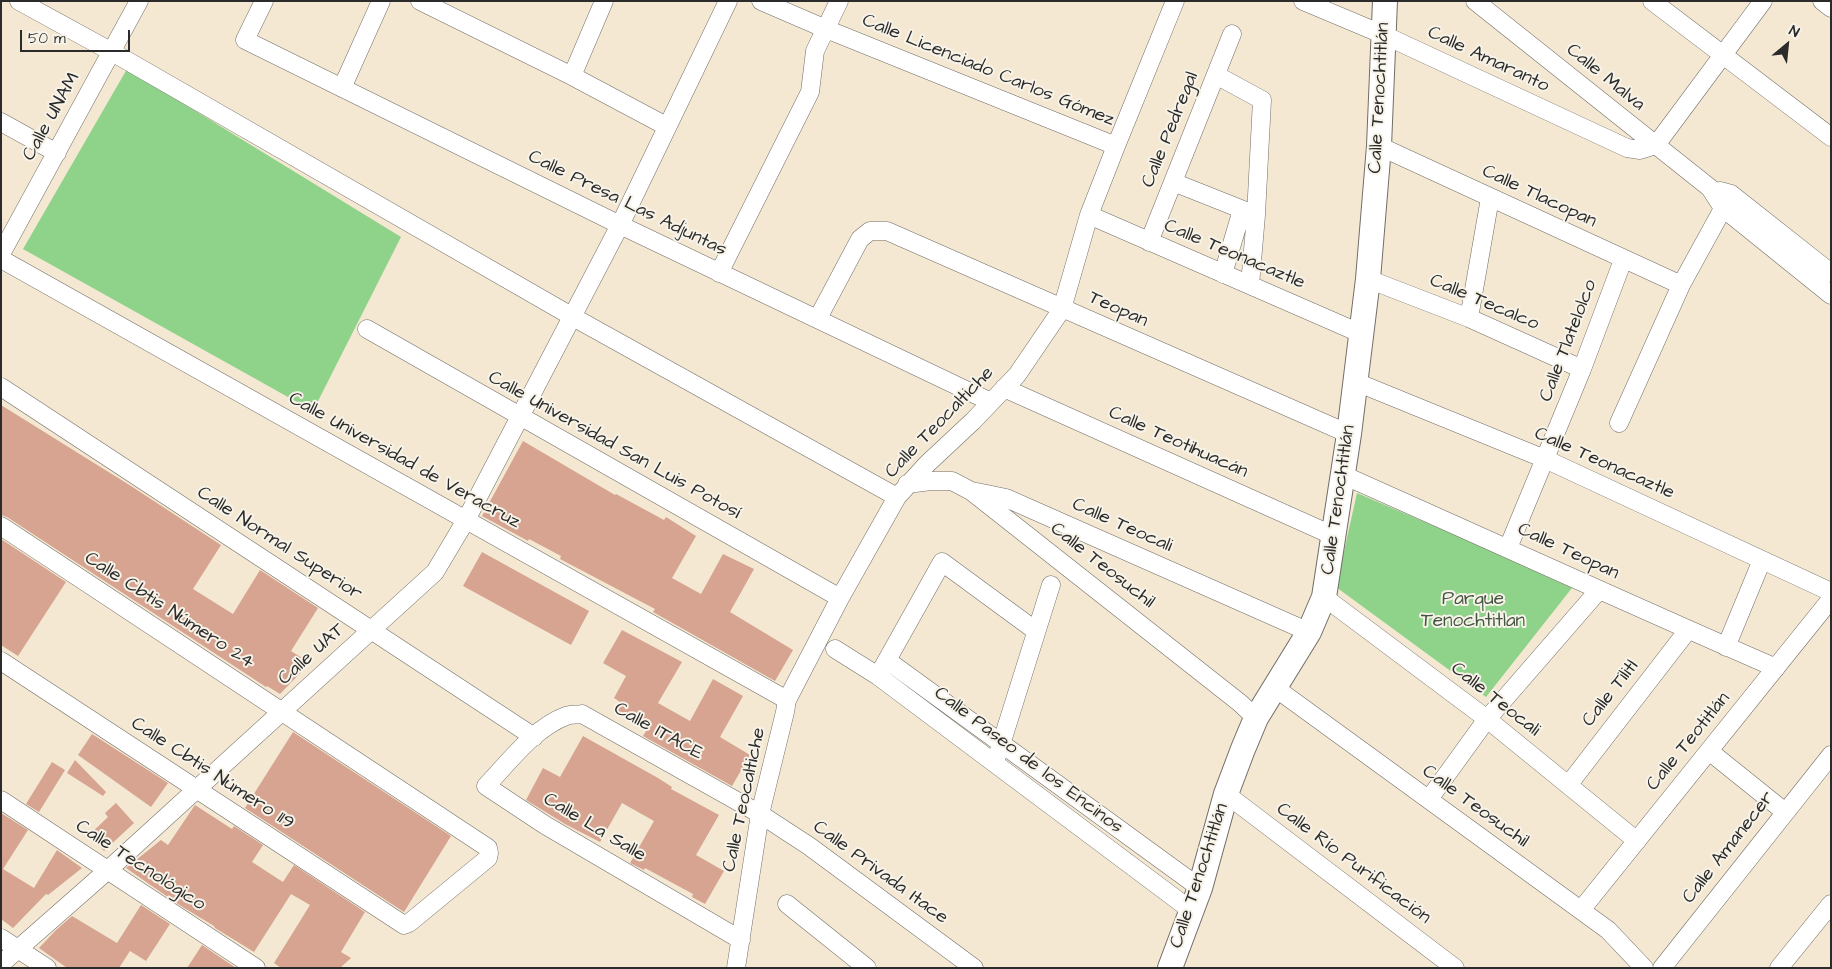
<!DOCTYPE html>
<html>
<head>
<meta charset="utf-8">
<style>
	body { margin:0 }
	#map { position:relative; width:1832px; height:969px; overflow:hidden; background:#f4e8d3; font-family:"Architects Daughter",sans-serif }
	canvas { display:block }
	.frame { position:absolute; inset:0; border:2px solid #2b2b2b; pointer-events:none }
	.north { position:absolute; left:1762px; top:20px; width:50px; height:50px; -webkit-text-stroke:4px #f7f3e8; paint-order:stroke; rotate:28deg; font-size:14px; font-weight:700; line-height:20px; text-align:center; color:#2b2b2b }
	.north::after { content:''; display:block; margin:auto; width:18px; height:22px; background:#2b2b2b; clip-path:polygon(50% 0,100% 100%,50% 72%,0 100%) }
	.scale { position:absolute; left:20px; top:30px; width:110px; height:22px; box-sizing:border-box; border:2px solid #2b2b2b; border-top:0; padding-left:6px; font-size:15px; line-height:18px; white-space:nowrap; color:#2b2b2b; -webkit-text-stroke:4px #f7f3e8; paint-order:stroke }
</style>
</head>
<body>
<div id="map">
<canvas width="1832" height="969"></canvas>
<div class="frame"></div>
<div class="north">N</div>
<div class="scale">50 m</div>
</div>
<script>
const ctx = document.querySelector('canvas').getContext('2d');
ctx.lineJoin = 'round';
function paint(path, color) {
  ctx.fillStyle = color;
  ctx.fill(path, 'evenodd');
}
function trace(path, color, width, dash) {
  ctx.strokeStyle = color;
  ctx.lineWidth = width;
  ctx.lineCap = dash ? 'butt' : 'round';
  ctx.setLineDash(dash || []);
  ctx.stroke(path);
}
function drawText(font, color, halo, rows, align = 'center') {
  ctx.font = font + ' "Architects Daughter",sans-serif';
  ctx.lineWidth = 4;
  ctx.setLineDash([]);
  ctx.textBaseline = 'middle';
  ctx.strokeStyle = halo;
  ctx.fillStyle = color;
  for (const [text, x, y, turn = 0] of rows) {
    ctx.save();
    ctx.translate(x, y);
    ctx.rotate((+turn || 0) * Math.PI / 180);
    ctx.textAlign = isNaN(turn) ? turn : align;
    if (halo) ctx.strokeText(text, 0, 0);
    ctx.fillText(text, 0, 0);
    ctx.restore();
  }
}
paint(new Path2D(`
	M127 69 401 237 313 411 23 249Z
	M1357 493 1474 543 1572 588 1486 697 1336 587Z`), '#8fd38b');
paint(new Path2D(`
	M1 405 131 486 221 545 193 589 233 614 260 570 318 608 291 651 310 663 280 694 267 686 266 687 7 517 1 515Z
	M523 441 615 495 616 494 664 520 666 517 696 536 672 578 701 594 723 554 754 569 730 612 793 650 775 681 653 612 655 609 560 559 561 556 529 539 528 541 482 516Z
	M1 539 66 582 18 656 1 645Z
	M482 552 589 611 571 645 463 586Z
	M622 630 682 662 658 703 690 721 713 679 743 696 720 737 750 755 732 786 643 736 648 728 615 710 620 702 614 698 626 676 603 663Z
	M293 732 451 836 404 912 245 808Z
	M92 734 168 783 151 807 78 755Z
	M583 736 658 778 672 787 671 789 719 815 696 855 724 871 705 904 692 897 693 894 645 868 644 870 630 863 654 821 622 803 600 842 565 824 526 800 543 768 560 777Z
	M75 760 106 792 103 796 67 773Z
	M52 762 65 770 39 812 26 804Z
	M116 803 134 823 104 851 89 835 108 817 105 813Z
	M195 805 232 829 234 826 263 845 252 862 283 882 294 865 365 912 341 952 351 958 340 968H281L274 963 310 905 291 894 254 952 215 928 214 926 181 906 126 868 161 840 168 845Z
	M1 813 28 830 3 869 34 888 57 850 82 868 48 895 46 894 13 928 1 919Z
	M141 905 170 924 146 961 130 951 119 968H67L39 948 56 930 72 916 117 943Z
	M202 945 236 968H187Z`), '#d6a490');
const street = new Path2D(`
	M19 1 112 52 573 317 897 497
	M264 1 245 40 620 225 991 402
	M420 1 572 76 666 126
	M761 1 826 29 1116 146
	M1303 1 1384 35 1627 148 1640 150 1656 145
	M1475 1 1710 188 1723 208 1831 295
	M1652 1 1831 137
	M1822 1 1831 8
	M1216 75 1262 100 1256 215 1250 285
	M572 76 604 1
	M342 88 381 1
	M1 122 57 153
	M1656 145 1763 1
	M1379 146 1681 285
	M1173 182 1256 215
	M1720 191 1731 194 1831 273
	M1089 215 1362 334
	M1149 242 1232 34
	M1 254 139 1
	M1 259 787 700
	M719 273 810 92 815 51 839 1
	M1223 274 1242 210
	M1368 279 1469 318 1582 369
	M818 318 860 239 870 231H887L1349 434
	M1469 318 1490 198
	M367 329 840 598
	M1356 382 1545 459 1831 592
	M1 387 534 737
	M1004 388 1334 536
	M1619 423 1681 285 1731 194
	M1343 475C1487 539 1631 605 1776 668
	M907 484 931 481H952L971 491 1240 703 1256 718
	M977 492 1006 498 1309 632
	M1 526 488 848 489 853 488 858 409 923 404 925 1 661
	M1508 548 1582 369 1623 260
	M1324 597 1487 719 1637 841
	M1726 647 1762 560
	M835 649 878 676 1192 911
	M888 661 1200 888
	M882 669 942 562 1036 631
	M1274 687 1608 930 1644 968
	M1709 751 1785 812
	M998 754 1051 585
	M1569 784 1688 630
	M1226 794 1455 968
	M1429 799 1487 719 1599 590
	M1 800 256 968
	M787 904 867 968
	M1581 910 1831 599
	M1 938 47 968
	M741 940 545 825 486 786C510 761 534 728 566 716 571 714 577 715 582 714L760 814 809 846 974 968
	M1 964 108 870 435 572 466 520 620 225 728 1
	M736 968 760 814 785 712 787 700 840 598 897 497 927 464 973 421 1017 375 1062 309 1089 215 1116 146 1175 1
	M1662 968 1831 755
	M1779 968 1831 904`);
const secondary = new Path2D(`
	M1170 968 1200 888 1226 794 1243 749 1256 718 1309 632 1324 597 1349 434 1368 279 1379 146 1385 1`);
trace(street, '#716d66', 19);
trace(secondary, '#716d66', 26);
trace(street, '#fff', 18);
trace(secondary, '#fff', 24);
drawText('19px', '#2b2b2b', '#f7f3e8', [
	["Calle Amaranto",1488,60,25],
	["Calle Licenciado Carlos Gómez",988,71,22],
	["Calle Malva",1605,78,39],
	["Calle Tenochtitlán",1380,98,-87],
	["Calle UNAM",52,117,-61],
	["Calle Pedregal",1171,130,-68],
	["Calle Tlacopan",1539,197,25],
	["Calle Presa Las Adjuntas",627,204,26],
	["Calle Teonacaztle",1234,255,23],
	["Calle Tecalco",1484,303,23],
	["Teopan",1118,310,24],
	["Calle Tlatelolco",1569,341,-69],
	["Calle Teocaltiche",940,423,-46],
	["Calle Teotihuacán",1178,443,24],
	["Calle Universidad San Luis Potosí",614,446,29],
	["Calle Universidad de Veracruz",404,461,29],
	["Calle Teonacaztle",1604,464,24],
	["Calle Tenochtitlán",1339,500,-82],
	["Calle Teocali",1122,526,24],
	["Calle Normal Superior",279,544,33],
	["Calle Teopan",1568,552,25],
	["Calle Teosuchil",1102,566,38],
	["Calle Cbtis Número 24",169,611,33],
	["Calle UAT",312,655,-42],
	["Calle Tilitl",1611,694,-52],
	["Calle Teocali",1495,700,38],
	["Calle ITACE",658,732,29],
	["Calle Teotitlán",1689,742,-51],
	["Calle Paseo de los Encinos",1028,761,37],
	["Calle Cbtis Número 119",212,774,33],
	["Calle Teocaltiche",745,800,-78],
	["Calle Teosuchil",1475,807,36],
	["Calle La Salle",594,828,31],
	["Calle Amanecer",1729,848,-52],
	["Calle Río Purificación",1353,864,37],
	["Calle Tecnológico",140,866,33],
	["Calle Privada Itace",880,873,36],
	["Calle Tenochtitlán",1200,876,-72]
]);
drawText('19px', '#445543', '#f7f3e8', [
	["Parque",1473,600],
	["Tenochtitlan",1473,622]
]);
</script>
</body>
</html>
